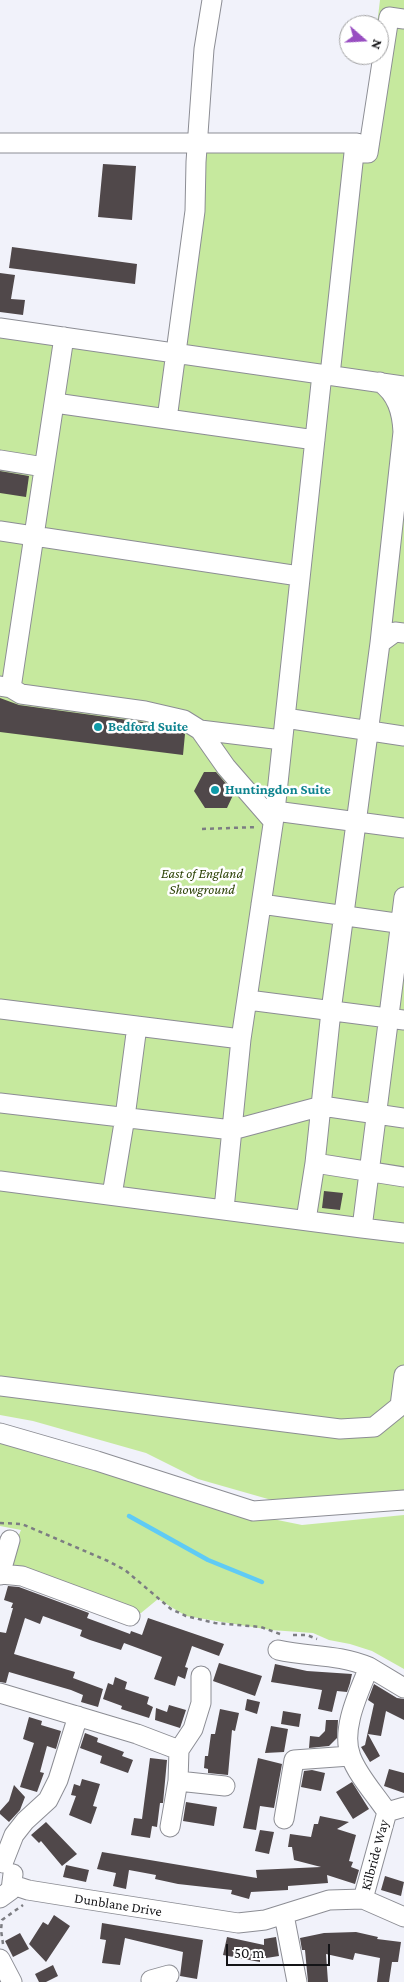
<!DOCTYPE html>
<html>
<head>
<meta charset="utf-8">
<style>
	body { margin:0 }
	#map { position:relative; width:404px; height:1982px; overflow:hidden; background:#f1f2fa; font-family:"Crimson Pro",serif }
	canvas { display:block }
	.north { position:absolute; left:339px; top:15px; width:50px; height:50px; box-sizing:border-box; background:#fff; border:1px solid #a1a1a2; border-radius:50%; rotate:109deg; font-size:14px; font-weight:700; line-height:20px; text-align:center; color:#141417 }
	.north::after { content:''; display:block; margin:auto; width:18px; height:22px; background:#984ec1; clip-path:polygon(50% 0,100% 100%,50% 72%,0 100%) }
	.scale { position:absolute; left:226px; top:1944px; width:104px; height:22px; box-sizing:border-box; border:2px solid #141417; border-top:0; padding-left:6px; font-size:15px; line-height:18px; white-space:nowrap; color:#141417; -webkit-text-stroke:4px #fff; paint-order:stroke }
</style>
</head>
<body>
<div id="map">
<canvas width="404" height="1982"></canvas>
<div class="north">N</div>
<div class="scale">50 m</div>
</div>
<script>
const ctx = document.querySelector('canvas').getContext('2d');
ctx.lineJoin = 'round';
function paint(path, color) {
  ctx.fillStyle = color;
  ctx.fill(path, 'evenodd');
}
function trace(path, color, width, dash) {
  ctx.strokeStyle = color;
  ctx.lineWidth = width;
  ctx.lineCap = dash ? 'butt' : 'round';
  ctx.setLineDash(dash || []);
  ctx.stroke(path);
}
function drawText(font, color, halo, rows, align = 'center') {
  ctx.font = font + ' "Crimson Pro",serif';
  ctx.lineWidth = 5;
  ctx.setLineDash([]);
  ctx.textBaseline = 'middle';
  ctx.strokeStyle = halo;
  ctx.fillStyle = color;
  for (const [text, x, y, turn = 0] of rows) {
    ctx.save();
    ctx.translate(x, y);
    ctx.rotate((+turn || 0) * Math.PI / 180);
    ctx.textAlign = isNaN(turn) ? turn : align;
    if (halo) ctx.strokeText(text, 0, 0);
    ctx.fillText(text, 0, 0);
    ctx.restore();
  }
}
paint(new Path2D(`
	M380 0H404V1511L282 1503 198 1479 146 1453 33 1421 0 1415V319L172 349 205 153 362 148 373 55H379V25H377Z
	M0 1433 248 1514 302 1525 404 1515V1669L372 1651 350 1644 329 1640 313 1633 271 1630 186 1616 158 1599 141 1613H132L17 1576 11 1553 21 1530 0 1526Z`), '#c6e99e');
trace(new Path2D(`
	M129 1516 208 1560 262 1582`), '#5fcbf5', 4.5);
paint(new Path2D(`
	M103 164 136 166 132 220 98 217Z
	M12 247 137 264 135 284 9 268Z
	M0 273 15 275 11 299 25 300 23 315 0 312Z
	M0 471 29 476 26 497 0 493Z
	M0 698 19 705 143 722 180 731 185 734 183 755 0 732Z
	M204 772H216L234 793 227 808H205L194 791Z
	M324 1191 343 1193 340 1210 322 1208Z
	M8 1586 19 1587 89 1613 87 1618 130 1634 131 1631 142 1635 148 1618 224 1644 219 1656 192 1646 185 1667 188 1668 185 1679 178 1676 175 1686 154 1679 162 1657 124 1643 121 1650 90 1640 80 1636 82 1630 43 1616 40 1624 25 1618 14 1654 75 1672 73 1678 103 1689 98 1707 81 1702 83 1695 71 1690 9 1672 6 1683 0 1682V1632L6 1633 13 1608H11L13 1603 4 1600Z
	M219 1663 262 1676 255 1696 213 1681Z
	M275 1664 307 1671 352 1674 350 1683 347 1692 337 1691 332 1712 318 1709 322 1690 271 1682Z
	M115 1677 127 1682 125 1689 149 1697 147 1704 153 1707 149 1718 121 1709 122 1706 103 1699 108 1683 113 1685Z
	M374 1684 397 1698 404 1699V1720L386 1711 381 1736 368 1734 380 1756 370 1762 361 1747 365 1745 374 1704 368 1700Z
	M247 1699 260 1702 257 1714 245 1710Z
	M169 1705 186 1710 180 1728 155 1720 156 1708 167 1712Z
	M220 1709 239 1713 235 1731 232 1730 228 1775 208 1773V1769L204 1768 205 1756H208L211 1734H215Z
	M283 1711 301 1714 299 1727 281 1724Z
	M29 1717 42 1721 41 1725 61 1731 56 1749 47 1746 40 1772 44 1773 37 1792 20 1787 34 1743 23 1739Z
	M326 1720H338L337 1738 329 1746 309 1748 310 1736 319 1737 325 1731Z
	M271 1726 288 1729 284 1752 265 1753Z
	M85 1733 98 1738 97 1742 124 1752 122 1756 133 1760 128 1773 100 1763 102 1756 80 1748Z
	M150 1758 167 1760 163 1803H160L157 1827 152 1826 150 1838 131 1835 134 1818 142 1819Z
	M258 1758 282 1764 274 1808 260 1806 256 1830 243 1828Z
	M389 1769 404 1773V1793L384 1786Z
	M312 1770 325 1773 321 1791 301 1787 304 1771Z
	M82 1779 100 1784 93 1806 97 1807 91 1824 69 1815 76 1796 71 1795 74 1784 80 1786Z
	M352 1782 369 1809 353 1819 336 1792Z
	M14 1785 25 1797 20 1810 9 1822 0 1814V1811L9 1801Z
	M186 1802 217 1807 214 1826 183 1821Z
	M320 1816 349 1822 337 1829 356 1835 349 1861 353 1862 351 1867 359 1870 355 1884 327 1875 328 1883 288 1886V1890L251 1892 249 1899 231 1894 232 1890 178 1884 155 1879 156 1875 129 1870 126 1889 113 1886 116 1873 97 1869 102 1852 257 1878 256 1870 321 1867 294 1860 292 1847H288L290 1834 311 1837 314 1824H318Z
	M46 1822 77 1854 62 1866 41 1841 39 1843 31 1835Z
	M260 1830 274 1832 269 1854 255 1851Z
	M66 1865 89 1870 86 1882 63 1877Z
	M385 1876 404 1882 401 1896 381 1890Z
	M54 1915 70 1926 46 1962 29 1944 43 1922 48 1925Z
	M102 1923 203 1940 197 1979 180 1976 183 1952 125 1938 120 1965 102 1963 106 1940 100 1939Z
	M356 1932 378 1937 377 1939 401 1942 398 1962H392L389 1982H377L380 1958 355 1953 353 1960 326 1954 328 1982H308L305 1950H302L300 1938 324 1933Z
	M20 1933 29 1949 13 1957 5 1941Z
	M227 1937 264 1945V1939L276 1937 279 1956 260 1959V1962L223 1955Z
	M53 1965 58 1976 46 1982H39L35 1974Z`), '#50484a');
const minor = new Path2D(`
	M0 143H357
	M0 328 404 386
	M330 375 354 153H368L389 17 404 19
	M55 403 167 419 195 211 196 162 204 49 212 0
	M167 419 315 440
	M0 460 44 467
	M0 531 299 576
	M404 633 395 632 380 643 331 1011 315 1163 404 1177
	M380 643 403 432C402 412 397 394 380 382
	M0 686 11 688 21 694 145 711 184 720 200 730 226 767 273 821
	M11 688 64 337
	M285 718 404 736
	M200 730 282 740
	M275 811 404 828
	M404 897 362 1228 404 1233
	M261 904 404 924
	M248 1000 404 1020
	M0 1009 241 1039
	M0 1103 232 1130 322 1106 404 1118
	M0 1181 362 1228
	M112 1195 125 1117 137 1026
	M224 1209 241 1039 275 811 322 374
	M306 1220 315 1163
	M0 1386 340 1429 374 1427 400 1406 404 1375
	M0 1433 97 1461 253 1511 404 1500
	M0 1574 22 1576 130 1616
	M0 1575 10 1540
	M278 1650C309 1657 339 1654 369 1667 359 1692 340 1730 351 1757 358 1776 375 1794 387 1812
	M369 1667 404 1688
	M0 1693 137 1734 179 1750
	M178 1781 225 1786
	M284 1819 294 1760 350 1756
	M170 1827 178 1781 179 1750 193 1729 201 1703V1676
	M3 1863 14 1835 25 1821 48 1800 58 1780 78 1716
	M13 1885 28 1890 84 1899 238 1923 265 1920 329 1900 363 1899 404 1917
	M0 1898 11 1890 13 1874
	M363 1899 387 1812 404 1807
	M284 1915 297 1982
	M0 1959 12 1982
	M151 1980 169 1975`);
trace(minor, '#8c8d94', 21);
trace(new Path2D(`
	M202 829 258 827
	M0 1523 22 1524 108 1561 125 1570 171 1609 186 1616 215 1623 261 1627 280 1634
	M293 1635H307L317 1639
	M3 1944 1 1930 2 1920 23 1905`), '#7c7d82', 2.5, [4, 4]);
trace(minor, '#fff', 19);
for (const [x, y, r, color] of [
	[98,727,5,"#0f9aa8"],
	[215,790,5,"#0f9aa8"]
]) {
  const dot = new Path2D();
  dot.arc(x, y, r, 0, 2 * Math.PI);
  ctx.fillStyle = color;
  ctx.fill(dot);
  trace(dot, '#fff', 2);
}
drawText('bold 14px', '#0d838f', '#fff', [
	["Bedford Suite",108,727],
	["Huntingdon Suite",225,790]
], 'left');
drawText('italic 14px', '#2d4307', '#fff', [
	["East of England",202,874],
	["Showground",202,890]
]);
drawText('14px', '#141417', '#fff', [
	["Kilbride Way",375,1855,-75],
	["Dunblane Drive",118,1905,9]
]);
</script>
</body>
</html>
